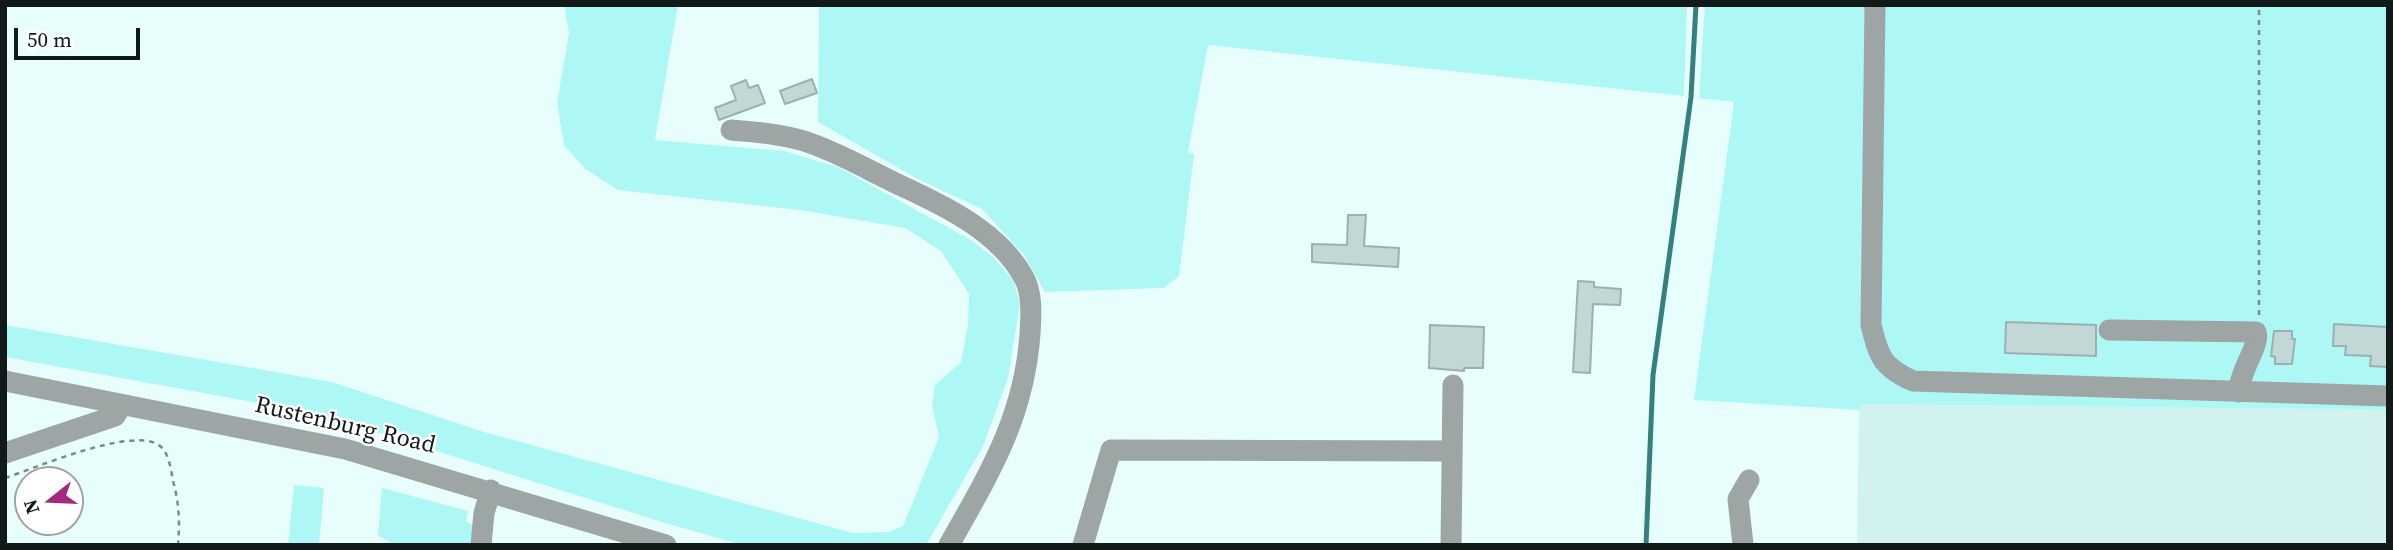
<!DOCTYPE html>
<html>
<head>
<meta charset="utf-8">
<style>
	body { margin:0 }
	#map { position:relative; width:2393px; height:550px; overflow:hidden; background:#e8fefd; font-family:"Source Serif 4",serif }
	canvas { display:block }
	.frame { position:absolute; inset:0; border:7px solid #111919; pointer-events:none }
	.north { position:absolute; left:14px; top:466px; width:70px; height:70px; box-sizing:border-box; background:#fff; border:2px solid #a0a3a3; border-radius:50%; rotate:252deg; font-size:19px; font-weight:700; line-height:28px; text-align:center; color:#111919 }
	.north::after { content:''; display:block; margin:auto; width:24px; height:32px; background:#a2297f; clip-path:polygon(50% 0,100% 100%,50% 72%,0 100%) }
	.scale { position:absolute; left:14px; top:28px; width:126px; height:32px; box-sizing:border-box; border:4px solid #111919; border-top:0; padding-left:9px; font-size:21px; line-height:24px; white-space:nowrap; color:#111919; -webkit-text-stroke:5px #fff; paint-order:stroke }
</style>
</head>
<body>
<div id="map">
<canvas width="2393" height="550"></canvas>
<div class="frame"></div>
<div class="north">N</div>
<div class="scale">50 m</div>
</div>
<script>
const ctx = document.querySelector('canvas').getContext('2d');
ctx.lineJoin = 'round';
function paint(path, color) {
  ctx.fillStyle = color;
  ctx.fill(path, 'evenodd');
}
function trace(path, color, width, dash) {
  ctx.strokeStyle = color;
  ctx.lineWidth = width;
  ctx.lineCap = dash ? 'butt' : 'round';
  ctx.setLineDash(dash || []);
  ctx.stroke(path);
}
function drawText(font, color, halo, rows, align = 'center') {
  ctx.font = font + ' "Source Serif 4",serif';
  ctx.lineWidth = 5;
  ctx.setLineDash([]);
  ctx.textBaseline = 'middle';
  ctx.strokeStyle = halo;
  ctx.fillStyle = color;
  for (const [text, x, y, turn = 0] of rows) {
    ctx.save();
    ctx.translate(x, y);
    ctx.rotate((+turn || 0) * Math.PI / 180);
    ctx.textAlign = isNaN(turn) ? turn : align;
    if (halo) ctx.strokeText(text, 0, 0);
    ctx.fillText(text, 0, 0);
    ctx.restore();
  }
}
paint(new Path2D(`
	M1864 404 2388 410V545H1857L1859 410Z`), '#d2f2f0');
paint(new Path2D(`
	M564 5H678L655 140 785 151 838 167 971 240 993 257 1014 281 1020 304 1008 378 983 446 926 545H743L665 523 319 414 5 357V325L332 382 484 432 853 533 888 532 903 526 939 437 932 405 935 385 961 362 968 324 969 294 941 251 905 228 800 210 618 190 584 168 564 145 557 103 569 33Z
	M819 5H1687L1684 96 1208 45 1188 152 1194 154 1179 276 1164 288 1045 292 1023 254 982 209 918 179 818 122Z
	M1705 5H2388V410L1864 404 1859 410 1694 400 1734 102 1699 98Z
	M294 485 324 488 319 545H288Z
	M382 488 468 511 466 521 476 527 475 545H396L378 536Z`), '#adf8f4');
trace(new Path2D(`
	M1646 545 1653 375 1691 97 1696 5`), '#34807e', 5);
const building = new Path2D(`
	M812 79 817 93 785 104 780 91Z
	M746 80 749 88 758 85 765 103 719 120 715 108 736 100 731 86Z
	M1348 215H1366L1364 246 1399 248 1398 267 1312 262V244L1347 245Z
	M1578 281 1594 282V287L1621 289 1620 305 1593 304 1590 373 1573 372Z
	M2006 322 2096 325V356L2005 353Z
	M2334 324 2388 327V367L2370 366 2371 356 2345 355 2346 346H2333Z
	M1430 325 1484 327 1483 368H1464V371L1429 368Z
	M2274 331H2292V339H2295L2292 364H2275V357L2271 356Z`);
paint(building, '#c2d8d7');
trace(building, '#9bb0af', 2);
trace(new Path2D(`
	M2259 315V5
	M5 478C36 468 134 425 160 446 169 453 171 470 173 481 179 502 180 522 178 545`), '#7b8a89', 2.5, [5, 5]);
trace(new Path2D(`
	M1875 5 1871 325C1879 357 1882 367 1913 381L2388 396
	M731 130C756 132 780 134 804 141 839 152 873 173 906 188 949 208 999 233 1023 276 1033 292 1031 316 1030 334 1024 418 989 474 949 545
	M2109 330 2256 332C2261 344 2239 371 2239 392
	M5 381 345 449 666 545
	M5 453 115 416 121 406
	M481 545 484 513 491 490
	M1083 545 1111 450 1452 451
	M1451 545 1453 385
	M1743 545 1738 499 1749 480`), '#9da6a5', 21);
drawText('24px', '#111919', '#fff', [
	["Rustenburg Road",345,426,13]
]);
</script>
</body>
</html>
